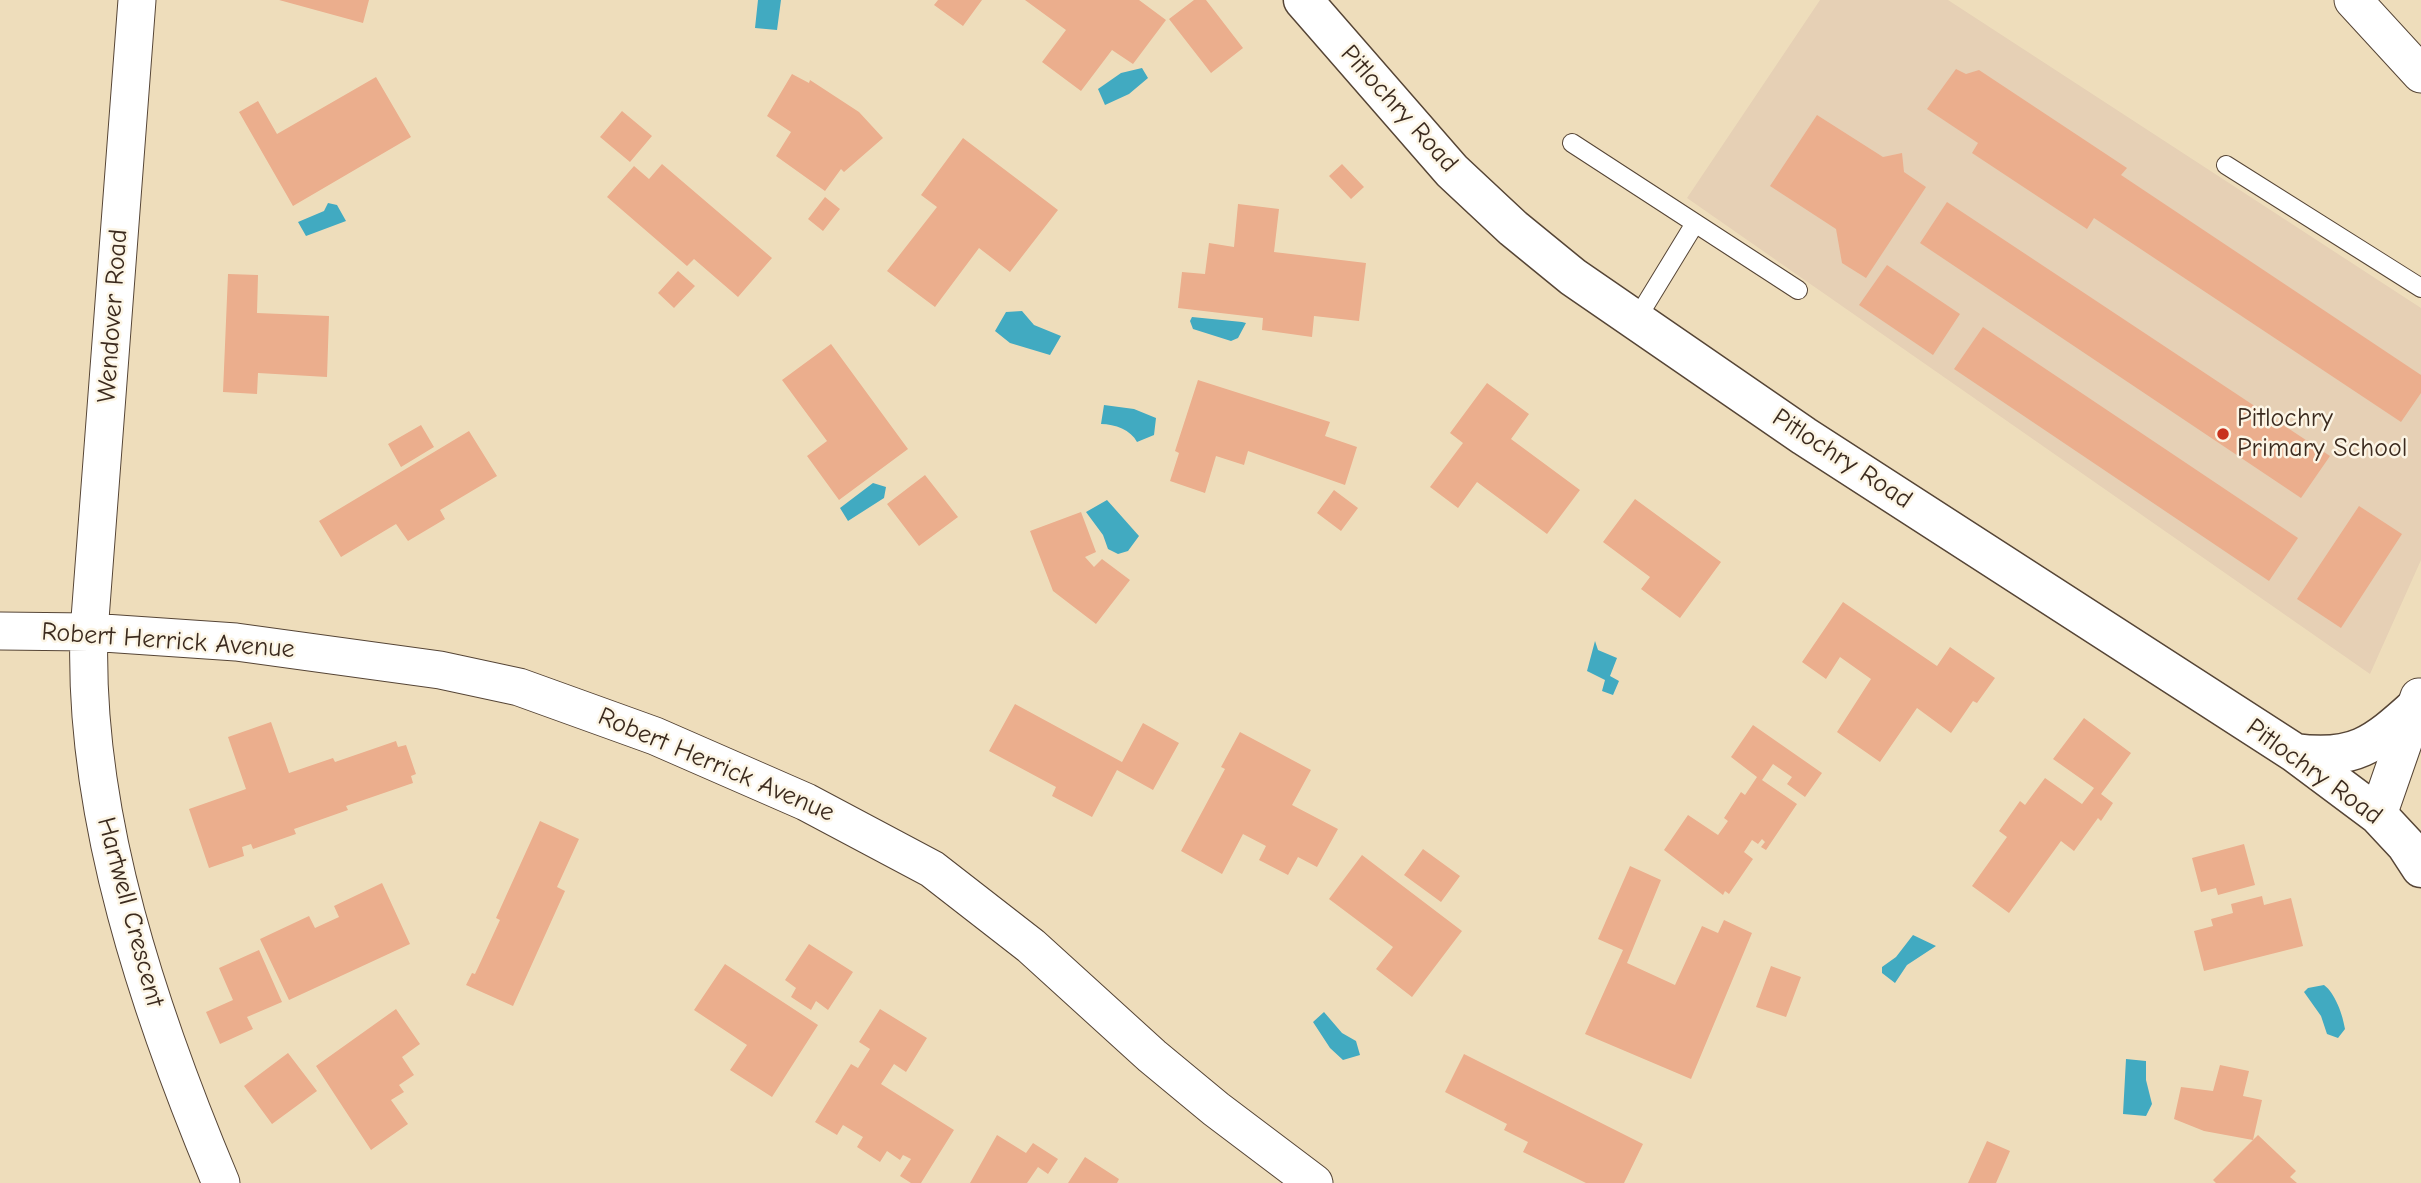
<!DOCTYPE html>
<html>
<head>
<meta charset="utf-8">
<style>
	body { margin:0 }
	canvas { display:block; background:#edb }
</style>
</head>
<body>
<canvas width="2421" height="1183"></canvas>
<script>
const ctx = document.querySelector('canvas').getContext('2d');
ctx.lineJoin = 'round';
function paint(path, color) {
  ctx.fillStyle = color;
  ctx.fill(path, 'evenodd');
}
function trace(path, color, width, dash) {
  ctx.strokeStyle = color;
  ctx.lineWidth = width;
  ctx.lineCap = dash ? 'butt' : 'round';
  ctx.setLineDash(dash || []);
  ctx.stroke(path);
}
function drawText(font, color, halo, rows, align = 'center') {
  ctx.font = font + ' "Comic Neue",sans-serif';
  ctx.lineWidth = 5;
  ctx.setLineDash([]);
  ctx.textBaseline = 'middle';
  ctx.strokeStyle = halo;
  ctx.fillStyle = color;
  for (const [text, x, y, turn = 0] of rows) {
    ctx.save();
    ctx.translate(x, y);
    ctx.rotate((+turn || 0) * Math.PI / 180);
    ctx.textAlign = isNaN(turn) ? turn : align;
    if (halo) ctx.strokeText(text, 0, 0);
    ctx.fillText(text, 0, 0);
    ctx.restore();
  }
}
paint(new Path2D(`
	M1820 0H1948L2421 308V560L2370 674 1687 198Z`), '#e6d0b5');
paint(new Path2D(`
	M758 0H781L777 30 755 28Z
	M1142 68 1148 78 1129 94 1105 105 1098 89 1121 73Z
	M328 203 337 205 346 221 306 236 298 222 324 211Z
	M1022 311 1034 325 1061 336 1050 355 1010 343 995 331 1006 312Z
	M1192 317 1242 322 1246 323 1238 338 1231 341 1193 329 1190 321Z
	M1104 405 1134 409 1156 418 1154 435 1137 442C1131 430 1115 424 1101 424Z
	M873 483 886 487 884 498 848 521 840 508Z
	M1107 500 1139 536 1128 551 1118 554 1108 549 1103 535 1086 512Z
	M1595 641 1598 650 1617 658 1610 676 1619 681 1613 695 1602 691 1605 680 1587 671Z
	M1913 935 1936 946 1907 965 1895 983 1882 973V967L1896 957Z
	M2324 985C2335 993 2343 1015 2345 1029L2338 1038 2327 1034 2321 1016 2304 992 2308 988Z
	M1324 1012 1342 1033 1356 1041 1360 1055 1343 1060 1330 1048 1313 1022Z
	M2126 1059 2146 1061V1080L2152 1104 2146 1116 2123 1114Z`), '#41aac1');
paint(new Path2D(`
	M279 0H369L363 23Z
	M938 0H982L963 26 934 5Z
	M1025 0H1139L1166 20 1133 64 1112 50 1081 91 1042 62 1066 30Z
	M1194 0H1206L1243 48 1211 73 1169 19Z
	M1956 69 1966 74 1979 70 2127 168 2121 175 2421 375V393L2401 422 2094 218 2087 229 1972 153 1978 143 1927 109Z
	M792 74 809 83 810 80 859 112 883 138 844 172 841 169 825 191 776 156 791 132 767 116Z
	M376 77 411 137 293 206 239 112 258 101 277 134Z
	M622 111 652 136 630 162 600 137Z
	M1817 115 1883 157 1902 153 1904 172 1926 187 1866 278 1842 263 1836 229 1770 186Z
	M963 138 1058 210 1010 272 979 248 935 307 887 271 937 207 921 195Z
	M662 164 772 258 738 297 694 259 687 266 607 197 634 166 649 179Z
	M1342 164 1364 187 1351 199 1329 176Z
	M825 197 840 209 823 231 808 219Z
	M1947 202 2330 456 2301 498 1920 243Z
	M1238 204 1279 209 1274 252 1366 263 1359 321 1314 316 1312 337 1262 330 1263 318 1178 308 1182 272 1205 274 1209 243 1234 247Z
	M1887 265 1960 314 1933 355 1859 305Z
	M678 271 695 286 674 308 658 293Z
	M228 274 258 275 257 313 329 316 327 377 258 373 257 394 223 392Z
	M1983 327 2298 538 2269 581 1954 369Z
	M831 344 908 449 839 500 807 456 827 441 782 380Z
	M1198 380 1330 422 1325 436 1357 447 1345 485 1248 451 1244 465 1216 456 1205 493 1170 481 1179 453 1175 451Z
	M1487 383 1529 414 1511 439 1580 490 1547 534 1477 482 1458 508 1430 487 1463 443 1450 433Z
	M421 425 434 447 401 467 388 444Z
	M469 431 497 476 440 510 445 519 408 541 396 524 341 557 319 521Z
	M925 475 958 517 919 546 887 504Z
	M1334 490 1358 508 1341 531 1317 513Z
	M1635 499 1721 562 1680 618 1641 589 1650 577 1603 542Z
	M2359 506 2402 534 2341 628 2297 599Z
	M1081 512 1096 552 1085 557 1094 567 1102 559 1130 580 1096 624 1053 591 1030 531Z
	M1843 602 1937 666 1950 647 1995 678 1977 703 1973 701 1951 733 1917 708 1880 762 1837 732 1871 679 1840 657 1826 679 1802 662Z
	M1015 704 1122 762 1143 723 1179 743 1153 790 1117 770 1092 817 1052 796 1056 787 989 751Z
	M2084 718 2131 753 2101 794 2113 803 2101 821 2098 818 2074 851 2061 841 2009 913 1972 886 2007 837 1999 831 2020 801 2025 805 2045 778 2082 804 2094 788 2053 759Z
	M271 722 289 773 333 758 335 762 396 741 398 747 406 745 416 774 411 776 413 783 346 806 348 810 294 829 296 834 253 849 251 844 242 847 244 856 209 868 189 809 246 789 228 737Z
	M1753 725 1822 773 1805 797 1787 784 1792 777 1773 764 1762 780 1797 804 1766 850 1761 847 1765 842 1762 839 1758 844 1752 840 1744 852 1753 859 1729 894 1725 891 1723 895 1664 850 1688 815 1718 835 1728 821 1724 818 1741 792 1745 795 1757 777 1731 757Z
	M1240 732 1311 770 1292 805 1338 829 1317 867 1298 857 1288 875 1259 860 1266 846 1243 834 1222 874 1181 851 1225 769 1221 767Z
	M540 821 579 839 557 887 565 891 513 1006 466 985 472 973 475 974 500 920 496 918Z
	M2244 844 2255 885 2218 895 2216 888 2201 892 2192 858Z
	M1423 849 1460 876 1441 902 1404 875Z
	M1362 855 1462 931 1412 997 1376 969 1393 947 1329 899Z
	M1630 866 1661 880 1627 963 1675 985 1702 926 1718 933 1724 920 1752 933 1691 1079 1585 1034 1623 950 1598 939Z
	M382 883 410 944 289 1000 260 939 309 916 315 928 339 917 334 906Z
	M2262 896 2264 905 2291 898 2303 946 2204 971 2194 931 2213 926 2211 919 2233 913 2231 904Z
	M809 944 853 972 828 1010 816 1001 811 1010 791 997 796 988 785 980Z
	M259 950 282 1002 247 1017 253 1029 220 1044 206 1012 233 1000 219 968Z
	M725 964 818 1025 772 1097 730 1070 747 1045 694 1010Z
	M1771 966 1801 977 1786 1017 1756 1007Z
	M396 1009 420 1044 402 1057 414 1075 399 1085 404 1092 391 1100 408 1124 371 1150 316 1066Z
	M880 1009 927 1038 906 1072 894 1064 881 1084 954 1130 921 1183H911L900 1176 911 1159 903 1155 900 1160 887 1151 880 1162 857 1147 863 1137 843 1125 837 1135 815 1122 851 1064 858 1068 870 1049 859 1042Z
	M288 1053 317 1091 272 1124 244 1086Z
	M1464 1054 1643 1144 1624 1183H1586L1523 1152 1528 1142 1504 1130 1507 1124 1445 1092Z
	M2220 1065 2249 1071 2243 1096 2262 1100 2253 1140 2204 1131 2174 1119 2181 1087 2213 1091Z
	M997 1135 1026 1153 1033 1143 1058 1159 1048 1174 1038 1167 1027 1183H970Z
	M2258 1135 2296 1171 2290 1177 2297 1183H2216L2213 1180Z
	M1987 1141 2010 1151 1996 1183H1968Z
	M1085 1157 1119 1179 1117 1183H1068Z`), '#ebae8d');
const lane = new Path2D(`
	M1572 143 1798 290
	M2226 165 2421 288
	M1636 320 1694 225`);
const street = new Path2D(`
	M137 0 89 632C83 817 150 1014 221 1183
	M2353 0 2421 74
	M0 631 89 632 236 642 440 670 519 687 655 736 806 802 932 869 1031 946 1152 1056 1216 1109 1314 1183
	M2378 815 2419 697`);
const secondary = new Path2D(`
	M1303 0 1452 171 1513 228 1573 277 1804 436 2295 753 2378 815 2406 845 2421 868
	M2295 753C2354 761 2374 745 2417 706`);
trace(lane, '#564536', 20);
trace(street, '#564536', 39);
trace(secondary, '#564536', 41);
trace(lane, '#fff', 18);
trace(street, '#fff', 37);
trace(secondary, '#fff', 38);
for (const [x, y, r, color] of [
	[2223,434,7,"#c8321e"]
]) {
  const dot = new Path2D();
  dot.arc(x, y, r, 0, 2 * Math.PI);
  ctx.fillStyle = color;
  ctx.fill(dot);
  trace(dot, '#fcf5e5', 2.5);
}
drawText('26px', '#3b2a1e', '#fcf5e5', [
	["Pitlochry Road",1399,109,48],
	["Wendover Road",113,316,-86],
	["Pitlochry Road",1842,459,33],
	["Robert Herrick Avenue",168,641,4],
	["Robert Herrick Avenue",716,765,23],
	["Pitlochry Road",2314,772,36],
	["Hartwell Crescent",130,912,75]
]);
drawText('26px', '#3b2a1e', '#fcf5e5', [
	["Pitlochry",2237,419],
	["Primary School",2237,449]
], 'left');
</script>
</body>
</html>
